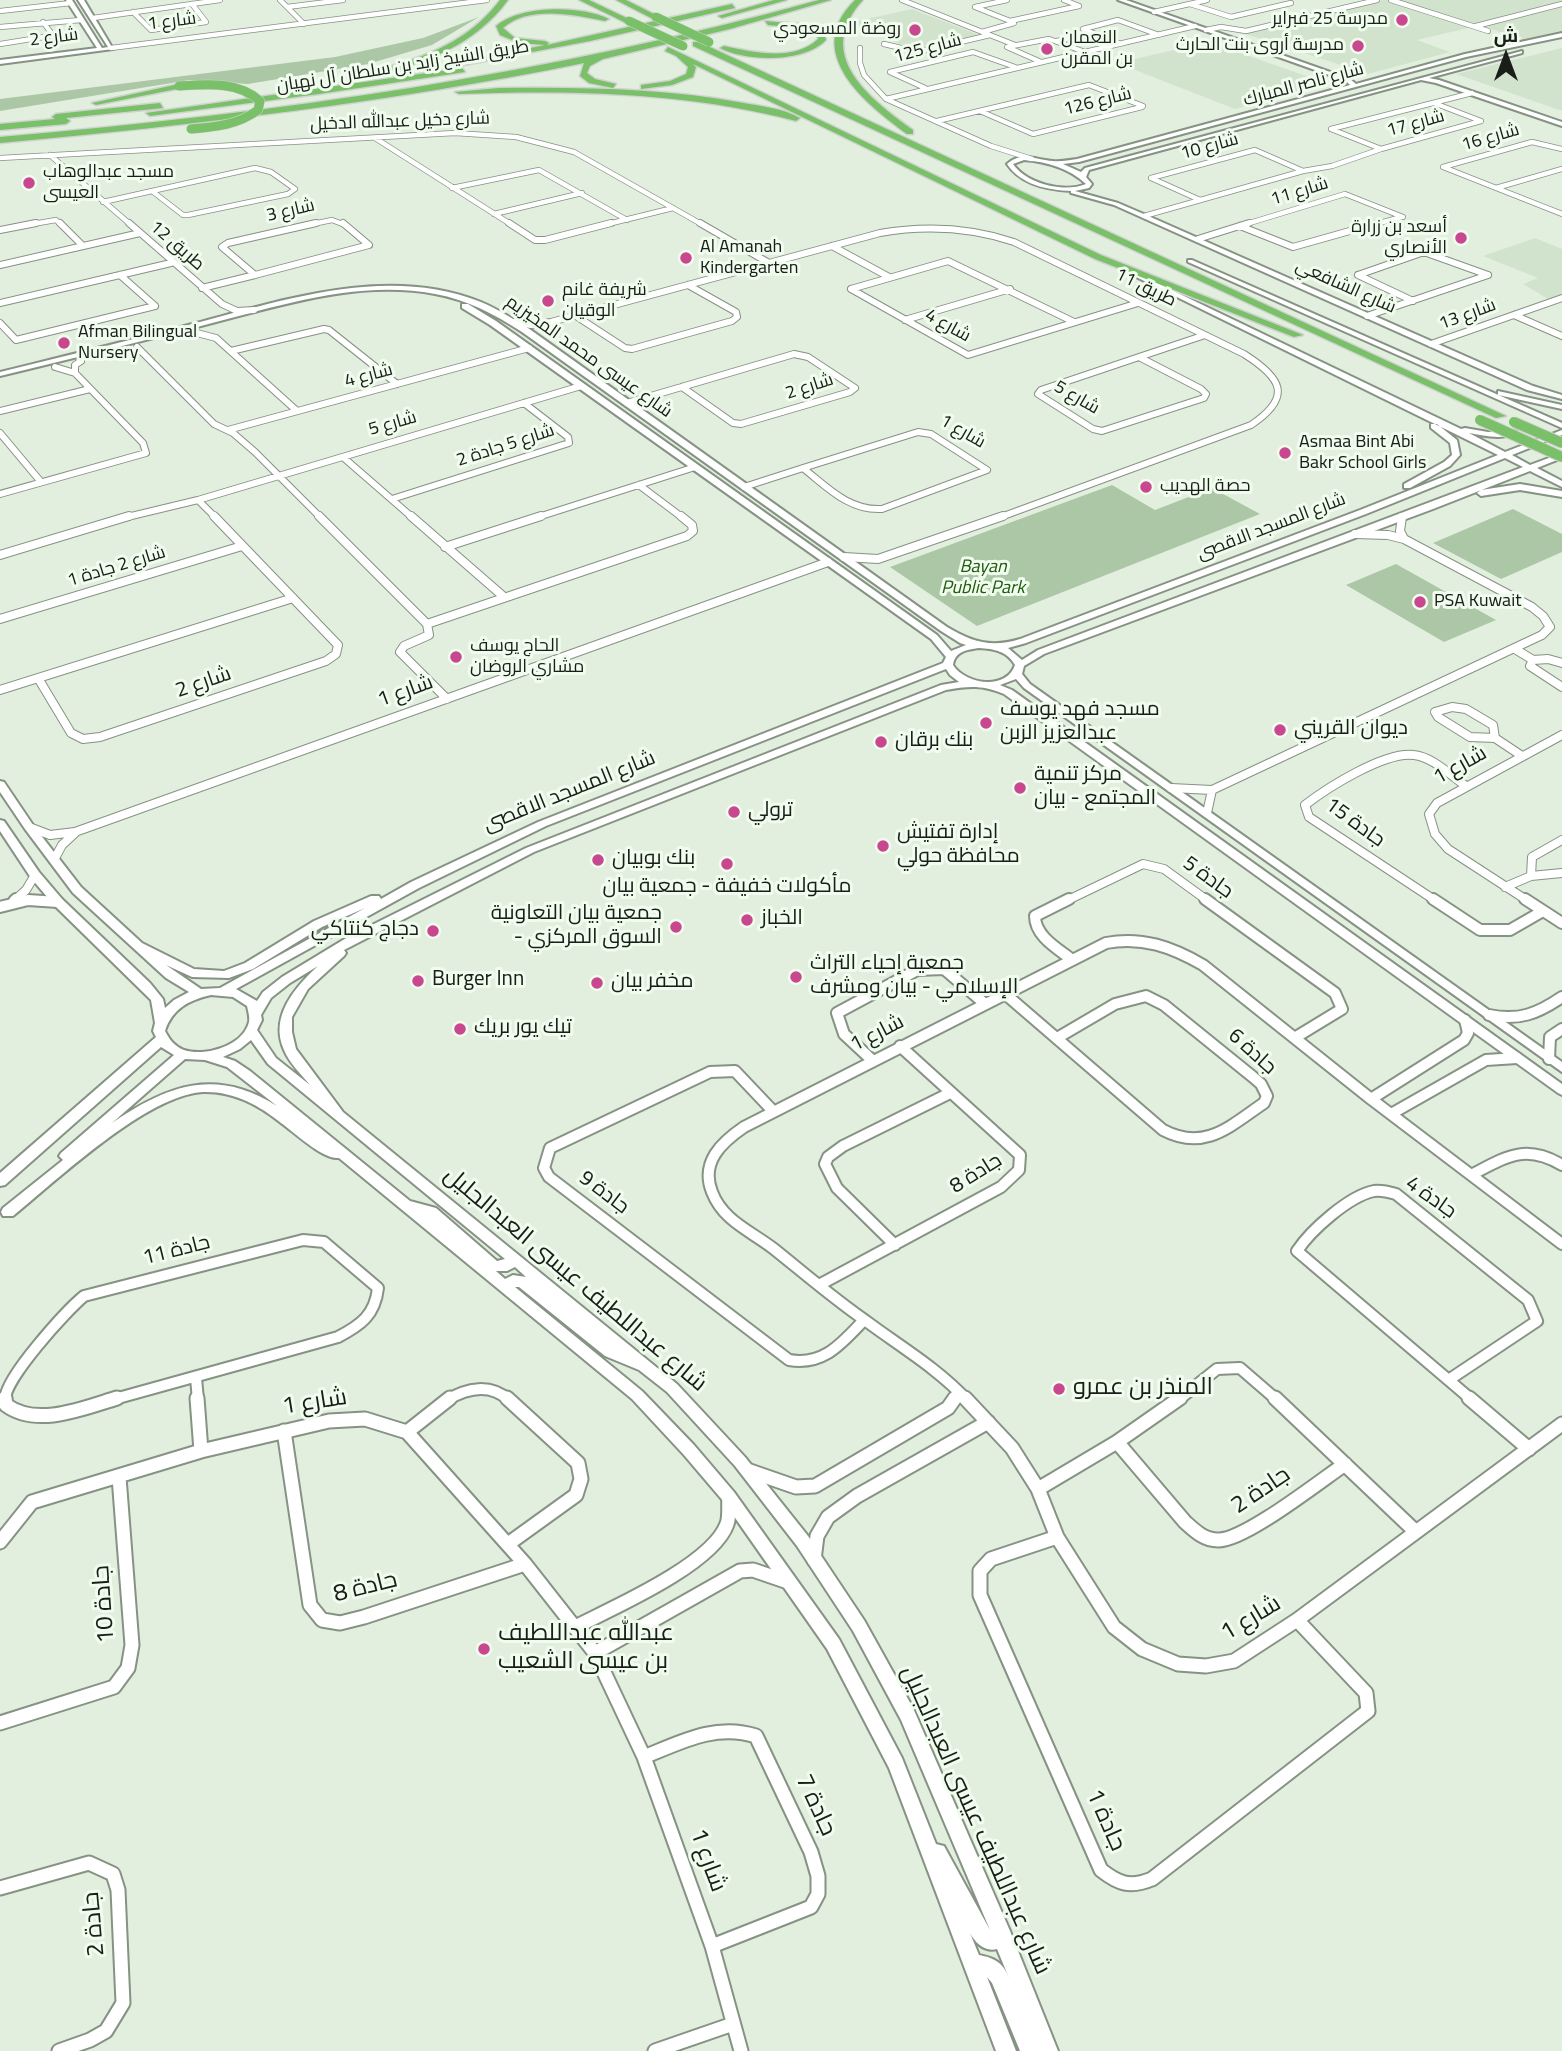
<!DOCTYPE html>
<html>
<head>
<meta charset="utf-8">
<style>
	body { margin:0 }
	#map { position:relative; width:1562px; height:2051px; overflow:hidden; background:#e2efdf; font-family:Georgia,Cairo,serif }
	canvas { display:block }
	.north { position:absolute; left:1471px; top:21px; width:70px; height:70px; -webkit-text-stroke:5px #f0fced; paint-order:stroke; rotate:0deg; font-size:19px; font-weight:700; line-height:28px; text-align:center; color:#191e18 }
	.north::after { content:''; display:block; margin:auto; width:24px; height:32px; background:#191e18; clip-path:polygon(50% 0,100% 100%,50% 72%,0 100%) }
</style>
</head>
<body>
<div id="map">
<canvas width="1562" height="2051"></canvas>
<div class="north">ش</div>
</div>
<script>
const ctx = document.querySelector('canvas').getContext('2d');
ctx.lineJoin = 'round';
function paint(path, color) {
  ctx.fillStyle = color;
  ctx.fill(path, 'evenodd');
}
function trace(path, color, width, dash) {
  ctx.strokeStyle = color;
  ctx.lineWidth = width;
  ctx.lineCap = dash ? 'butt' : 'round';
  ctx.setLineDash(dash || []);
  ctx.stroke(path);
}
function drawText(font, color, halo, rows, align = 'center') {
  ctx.font = font + ' Georgia,Cairo,serif';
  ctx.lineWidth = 6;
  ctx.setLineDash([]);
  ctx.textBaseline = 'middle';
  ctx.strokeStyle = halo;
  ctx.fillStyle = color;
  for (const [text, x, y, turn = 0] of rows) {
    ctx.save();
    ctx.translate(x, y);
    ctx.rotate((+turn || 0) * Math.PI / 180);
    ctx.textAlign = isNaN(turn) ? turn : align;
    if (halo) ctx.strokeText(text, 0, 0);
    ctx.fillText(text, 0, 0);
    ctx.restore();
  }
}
paint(new Path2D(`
	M1383 0H1562V35L1526 42 1481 25 1417 40 1450 52 1368 74 1243 33Z
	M912 9 982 36 918 51 848 23Z
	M1209 42 1329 84 1235 109 1117 63Z
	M1562 48V110H1559L1456 74Z
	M1535 238 1562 249V294L1548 299 1523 284 1538 278 1483 256Z`), '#d2e3cd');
paint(new Path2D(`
	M479 17 432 45 368 64 248 84 190 80 0 111V99L335 57 423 38Z
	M1112 485 1155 510 1212 488 1260 514 977 626 890 567Z
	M1513 509 1562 534V552L1501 579 1433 543Z
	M1396 564 1496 620 1444 642 1346 585Z`), '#acc7a5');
const streetFar4 = new Path2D(`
	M280 0 304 24
	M902 0 1015 45
	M1064 0 1079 6
	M1391 0 1488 31
	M1190 4 1231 17 1291 3
	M287 7 343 0
	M975 7 1010 21 1079 6
	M975 7 1007 0
	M0 11 71 3
	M133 12 151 30 206 22 192 4
	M1154 12 1207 0
	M93 18 220 0
	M1476 26 1562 4
	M0 27 81 20
	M1083 29 1118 20 1159 35
	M1083 29 1121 44
	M1206 30 1221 27 1246 31 1377 0
	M982 32 1014 23
	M1057 41 1090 33
	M0 44 50 36 52 34 43 22
	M884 44 918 52 990 35
	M111 48 487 0
	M860 48V63L864 75 886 99 991 146 1032 159
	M1041 62 1007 47 1049 39 1085 52
	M925 88 890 72 973 52 1015 67
	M886 99 1195 26
	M1434 103 1481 121
	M980 111 1033 134 1142 107
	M937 121 1089 85 1143 106
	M1331 129 1472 93
	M1331 129 1381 149
	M375 138 512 225
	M50 155 131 225
	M0 158 455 133 516 137 574 152 703 225
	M1443 167 1562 214
	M1443 167 1532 142 1562 149
	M255 168 271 172 295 189 288 194 188 215H183L152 191Z
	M1151 178 1255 150 1303 171
	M1151 178 1200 200
	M452 188 539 170 627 220
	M1496 188 1562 169
	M103 202 152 191
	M494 214 582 193
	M1144 216 1303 171 1332 166 1381 149 1481 121
	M27 225 56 220 61 225
	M308 225 332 220 345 225
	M604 225 673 208
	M1243 225 1345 194 1403 217
	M1372 225 1402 217`);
const streetFar3 = new Path2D(`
	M60 223 83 246
	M129 223 222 304 237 311 254 310
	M509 223 535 240H545L611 223
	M700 223 769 263
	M1240 226 1293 247 1378 223
	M0 230 36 223
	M1198 239 1249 223
	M832 246 889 277
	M0 265 140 233
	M120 275 155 306
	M255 275 222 247 228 243 316 223
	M255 275 369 245 343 223
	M1358 275 1424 252 1488 275
	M1358 275 1413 301
	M202 288 255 275
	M851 289 968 355 1138 303
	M851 289 948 261 1074 322
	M0 303 171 263
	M1514 315 1562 336
	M576 316 625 348 632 349 732 321 737 317 736 312 688 285
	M1367 316 1488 275
	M905 320 1010 289
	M513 322 531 325 551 322 880 233C926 225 969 227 1014 242L1244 354C1282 378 1293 397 1251 425L998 518
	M0 323 16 340 155 306
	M193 332 216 338 297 411
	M1431 344 1562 298
	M137 347 214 424 233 433 255 452 321 518
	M231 351 324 329 329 330 397 384
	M1139 357 1201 389 1206 394 1204 398 1102 431 1093 429 1038 394 1041 390Z
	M1139 357 1205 335
	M75 373V365L81 361
	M627 403 794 354 808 357 855 388 850 392 741 424 733 423 682 387
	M0 411 90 389
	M228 430 529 348
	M918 432 931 434 987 470 882 509C849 511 827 487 803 468Z
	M0 433 41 482
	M344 458 413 518
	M639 485 683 518
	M744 487 803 468
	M0 494 146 453 143 443 75 373 55 367
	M392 499 569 443 568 437 524 403
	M198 500 581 386
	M123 518 198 500 216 518
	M535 518 695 467`);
const streetFar2 = new Path2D(`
	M319 516 427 624 429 635 404 646 400 652 447 699
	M411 516 504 597
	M1402 517 1400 531 1404 539
	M445 547 541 516
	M0 555 129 516
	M844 557 878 559 1003 516
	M0 619 242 546
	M427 624 687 536 693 531 692 525 681 516
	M1515 649 1533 660
	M1562 663 1548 659 1533 660 1530 666 1562 687
	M38 678 71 733 83 739 100 737 326 661 336 654 338 645 214 516
	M0 690 293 598
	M1452 707 1466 709 1493 725 1495 738 1470 737 1438 717 1435 712Z
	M1495 738 1522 756
	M1171 788 1212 790 1542 635 1550 627 1543 616 1532 607 1404 539 1388 535 1355 534
	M1207 813 1212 790
	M29 827 50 835 75 832 828 562
	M54 860 62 845 75 833
	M1531 876 1532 857 1562 840
	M1505 887 1531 876 1562 873
	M14 901 26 890 35 875
	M25 901H38
	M1066 901 1143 864 1164 869 1208 901
	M1436 901 1309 817 1305 805C1327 788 1385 751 1414 755 1433 757 1451 776 1466 786
	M1528 901 1448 849 1435 834 1429 814 1437 803 1562 735`);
const streetFar1 = new Path2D(`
	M1069 899 1035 916C1035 936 1057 948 1071 959
	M1205 899 1335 993 1342 1009 1296 1037
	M1433 899 1480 930H1510L1543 911
	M1525 899 1562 923
	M14 901 16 899
	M0 907 28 900 58 902
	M1004 993 1163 1130C1205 1152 1230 1126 1264 1103L1267 1096 1261 1084 1253 1077 1164 1005 1146 996 1115 1004 1057 1038
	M1489 1015C1519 1021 1537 1014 1562 997
	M1549 1059 1550 1037 1562 1029
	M872 1060 844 1034 837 1013 917 970 944 969 984 1003
	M1371 1099 1464 1040 1468 1033 1465 1020
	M772 1110 735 1071 710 1072 550 1148 544 1168 549 1177 789 1360C824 1366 842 1343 864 1320
	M1391 1114 1486 1060 1517 1058
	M1471 1175C1506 1157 1525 1143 1562 1165
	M895 1245 837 1188 825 1164 828 1157 843 1146 950 1093
	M819 1285 1001 1187 1019 1170 1020 1155 900 1046
	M196 1378 198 1400
	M1450 1379 1537 1321 1528 1300 1396 1194C1389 1192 1382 1190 1374 1191 1349 1196 1311 1230 1297 1251L1472 1400
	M5 1400C4 1379 66 1311 84 1296L303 1240 324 1242 378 1288C375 1315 361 1325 338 1337L111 1400
	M447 1400C467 1388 490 1383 509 1400
	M954 1400 959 1392
	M967 1400C937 1368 901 1347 866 1321 834 1299 804 1273 774 1249 751 1231 723 1221 712 1192 700 1162 722 1142 744 1127L1106 943C1142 936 1172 947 1203 965L1371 1099 1562 1244
	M1178 1400 1217 1369 1240 1368 1277 1400`);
const street = new Path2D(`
	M5 1398 6 1405C37 1428 84 1408 117 1398
	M197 1398 201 1451
	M507 1398 578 1463 581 1479 576 1495 508 1544
	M965 1398 1012 1448 1038 1489 1057 1537 1114 1627 1142 1649 1178 1664 1206 1666 1234 1661 1297 1620 1562 1424
	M1275 1398 1416 1532
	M1469 1398 1529 1449
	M284 1431 310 1605 322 1620 340 1623 364 1617 525 1564
	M407 1432 450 1398
	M1117 1442 1185 1522C1195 1531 1204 1540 1218 1540 1244 1541 1320 1481 1345 1464
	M747 1470 796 1487 815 1486 948 1408 955 1398
	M1038 1489 1117 1442 1180 1398
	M1057 1537 991 1559 980 1571V1595L1101 1870C1119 1884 1130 1888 1152 1879L1368 1711 1366 1693 1297 1620
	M0 1542 32 1502 201 1451 329 1421 365 1419 407 1432 525 1564 595 1653 644 1757 712 1946 741 2051
	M814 1560 817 1536 828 1517 857 1496 988 1422
	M577 1626C615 1607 713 1564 727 1524 730 1516 728 1505 729 1497
	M595 1653 740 1571 753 1570 788 1582
	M0 1723 114 1687 128 1668 132 1645 119 1477
	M644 1757C681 1742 716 1723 756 1736L811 1852 818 1876V1894L811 1907 712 1946
	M0 1888 89 1863 113 1874 118 1890 123 2003 106 2031 90 2040 59 2051
	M655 2051 733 2024`);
const secondary = new Path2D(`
	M66 0H72L102 48 108 47 78 0H84L113 49 0 64V60L97 48Z
	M1118 0H1126L1350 79 1356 84 1465 54 1562 33V37L1466 57 1079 162 1063 164 1081 172 1085 168 1522 51V53L1429 78 1439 80 1562 122V126L1436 83 1421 80 1089 170 1086 177 1092 184 1089 188 1075 191 1118 203 1146 215 1533 386 1562 395V399L1527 390 1114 205 1071 193V191C1047 190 1021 185 1007 164 1021 151 1036 160 1053 161 1060 162 1069 160 1077 159L1350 85 1346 81ZM1024 160C1047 162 1069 168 1086 184 1064 193 1027 184 1013 164Z
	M1188 260H1192L1562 423V428L1188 262Z
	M1128 271H1132L1461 429 1465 428 1488 432 1516 431 1517 433C1503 440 1484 436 1469 433L1505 452 1562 430V435L1512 455 1530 465 1562 453V458L1537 468 1562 481V487L1530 471 1433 509 1044 654 1024 666 1022 674 1030 684 1562 1062V1072L1024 688 1016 679 1000 685 1012 690 1562 1084V1095L1558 1093 1004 694C982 685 969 686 946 690L534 852 344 950 346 953 344 956 308 989 292 1017V1032L296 1049 343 1112 677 1384 745 1457 808 1536 864 1620 913 1708 1010 1931 1058 2051H1020L992 1983 987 1977 1016 2051H996L889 1768 827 1649 724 1502 684 1455 632 1399 339 1158C323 1160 294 1132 281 1123 259 1105 233 1091 203 1092 147 1095 57 1180 13 1216H3L1 1212 3 1208 63 1160 59 1156 61 1153 174 1055 161 1047 5 1185 0 1186V1173L156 1037 153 1031 155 1023 151 1000 54 905 31 878 0 831V820L4 821 39 872 62 899 150 983 163 999 165 1008 174 1000 189 992 166 978 73 893 25 829 0 792V781L4 782 33 825 81 887 142 943 194 969 224 971 245 963 314 921 371 896H379L381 899 411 882 538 822 943 663 946 657 931 639 490 325 462 308V304H468L496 321 937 635 951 651 966 645 960 643 941 631 522 332C494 314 468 300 435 294 357 279 276 307 201 326 134 343 67 360 0 376V372C65 356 131 340 196 323 287 299 389 265 481 302 498 309 513 319 528 328L947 627C972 642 991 648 1020 639L1360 510 1498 455 1128 273ZM1505 458 1523 467 1038 650 1022 660 1008 648 1026 643 1366 514ZM979 648C994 649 1007 651 1015 665 1006 691 965 684 953 665 955 651 967 650 979 648ZM946 669 950 675 959 682 941 685 526 848 348 937 282 977 263 992 257 1001 236 989 419 888 546 826ZM365 908 220 988 201 989 166 965 192 977 229 978 253 969 322 927ZM318 966C295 987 269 1017 284 1050 289 1063 302 1075 310 1085L276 1058 257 1030 262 1020 261 1015 271 998 290 983ZM211 995 233 997 247 1006C248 1011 250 1017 249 1022 243 1046 205 1057 184 1050 174 1046 170 1040 165 1031 172 1009 189 1000 211 995ZM251 1040 268 1064 505 1259 497 1261 436 1208 410 1201 250 1071 235 1061 223 1057 240 1049ZM185 1059 205 1060 227 1067 277 1106C216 1067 167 1085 112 1123ZM515 1267 526 1277 513 1275 505 1279 496 1271H507ZM515 1287H519L605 1356 639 1370 667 1392 735 1466 797 1546 853 1631 901 1720 990 1930 944 1846 936 1844 902 1758 839 1639 734 1492 694 1445 642 1391ZM970 1933C976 1944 985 1952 997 1949L1009 1978C1003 1962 994 1958 979 1955Z
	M1498 391 1562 405V409L1498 395Z
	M1431 424H1437L1457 440 1460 455 1450 466 1410 488H1404V484L1444 462 1452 455 1450 443 1431 428Z
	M1520 484 1562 491V497L1520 490 1481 496 1477 493 1481 490Z`);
const highway = new Path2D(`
	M500 0H508C475 45 426 63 373 76L369 74C379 68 394 66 405 62 443 50 476 32 500 0Z
	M579 0H589L633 21 626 23Z
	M616 0H626L660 17 653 19Z
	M774 0H787L722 18 718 16Z
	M819 0H831L730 29 603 59 590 66 587 73 595 79 616 84 613 88 589 83 580 76 584 63C391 102 196 125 0 143V137C280 113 547 75 819 0Z
	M855 0H863C812 55 870 99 913 130V134H907C866 104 801 53 855 0Z
	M732 4 735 8 590 41 448 68 444 66 545 45 519 43 500 35 496 26C520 5 581 5 609 19L605 21C574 15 529 5 503 28L515 38 545 41 549 43 547 45Z
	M765 21 800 24 824 32 826 40C804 63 746 62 720 48L724 46C753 52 794 62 818 39L817 35 799 28 768 25Z
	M693 42H699L1506 416 1496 418 693 46Z
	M668 47 1101 255 1303 335 1294 337 1095 259 693 64 696 67 693 77 672 85 641 89V85L670 81 686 74 688 67 676 56 665 51Z
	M462 68 465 72 319 94 150 116 146 113Z
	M179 84 182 88 96 105 92 103Z
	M499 88C581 87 663 88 744 103 761 106 785 109 800 118L796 121C685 92 573 90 459 94L455 92Z
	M160 103 163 108 66 118 70 121 66 124 0 130V124L55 119 52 117 56 114Z`);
trace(streetFar4, '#869283', 6);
trace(streetFar3, '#869283', 8);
trace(streetFar2, '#869283', 10);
trace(streetFar1, '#869283', 14);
trace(street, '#869283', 17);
trace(secondary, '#869283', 4);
trace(highway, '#d1d2d1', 3);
trace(streetFar4, '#fff', 4.5);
trace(streetFar3, '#fff', 6);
trace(streetFar2, '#fff', 8);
trace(streetFar1, '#fff', 10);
trace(street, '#fff', 13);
paint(secondary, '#fff');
paint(highway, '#79c068');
const highwayBridgeFar1 = new Path2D(`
	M656 17 709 42
	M629 21 683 46
	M179 86C207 84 238 81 260 101L258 110C238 125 215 127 191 129`);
const highwayBridge = new Path2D(`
	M1480 420 1562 457
	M1514 422 1562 443`);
trace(highwayBridgeFar1, '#d1d2d1', 10, []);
trace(highwayBridge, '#d1d2d1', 12, []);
trace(highwayBridgeFar1, '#79c068', 9);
trace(highwayBridge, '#79c068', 10);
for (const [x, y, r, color] of [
	[1402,20,7,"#c9478f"],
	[915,30,7,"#c9478f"],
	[1358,46,7,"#c9478f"],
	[1047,49,7,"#c9478f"],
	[29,183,7,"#c9478f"],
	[1461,238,7,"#c9478f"],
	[686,258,7,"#c9478f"],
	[548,301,7,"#c9478f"],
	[64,343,7,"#c9478f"],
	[1285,453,7,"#c9478f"],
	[1146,487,7,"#c9478f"],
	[1420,602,7,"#c9478f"],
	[456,657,7,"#c9478f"],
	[986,723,7,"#c9478f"],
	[1280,730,7,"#c9478f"],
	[881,742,7,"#c9478f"],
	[1020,788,7,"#c9478f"],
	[734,812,7,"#c9478f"],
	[883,846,7,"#c9478f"],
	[598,860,7,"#c9478f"],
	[727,864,7,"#c9478f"],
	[747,920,7,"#c9478f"],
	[676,927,7,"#c9478f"],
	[433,931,7,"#c9478f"],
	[796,977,7,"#c9478f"],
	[418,981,7,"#c9478f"],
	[597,983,7,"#c9478f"],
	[460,1029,7,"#c9478f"],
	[1059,1389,7,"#c9478f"],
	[484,1649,7,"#c9478f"]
]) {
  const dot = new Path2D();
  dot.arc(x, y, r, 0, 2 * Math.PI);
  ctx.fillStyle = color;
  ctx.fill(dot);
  trace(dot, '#f0fced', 2.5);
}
drawText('18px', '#191e18', '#f0fced', [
	["مدرسة 25 فبراير",1388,20,"right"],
	["روضة المسعودي",901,30,"right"],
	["النعمان",1061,39],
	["بن المقرن",1061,60],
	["مدرسة أروى بنت الحارث",1344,46,"right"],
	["مسجد عبدالوهاب",43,173],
	["العيسى",43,194],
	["أسعد بن زرارة",1447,228,"right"],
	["الأنصاري",1447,249,"right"],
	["Al Amanah",700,248],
	["Kindergarten",700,269],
	["شريفة غانم",562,291],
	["الوقيان",562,312],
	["Afman Bilingual",78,333],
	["Nursery",78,354],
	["Asmaa Bint Abi",1299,443],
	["Bakr School Girls",1299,464],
	["حصة الهديب",1160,487],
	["PSA Kuwait",1434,602],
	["الحاج يوسف",470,647],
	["مشاري الروضان",470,668]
], 'left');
drawText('18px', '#191e18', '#f0fced', [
	["شارع 1",172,23,-7],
	["شارع 2",54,39,-7],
	["شارع 125",928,50,-15],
	["طريق الشيخ زايد بن سلطان آل نهيان",403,68,-9],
	["شارع ناصر المبارك",1304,86,-15],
	["شارع 126",1098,103,-14],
	["شارع دخيل عبدالله الدخيل",400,123,-2],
	["شارع 17",1416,125,-15],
	["شارع 16",1491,139,-16],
	["شارع 10",1210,148,-15],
	["شارع 11",1300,193,-17],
	["شارع 3",291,212,-13],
	["طريق 12",176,247,41],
	["شارع الشافعي",1345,288,24],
	["طريق 11",1145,289,26],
	["شارع 13",1468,316,-20],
	["شارع 4",947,327,29],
	["شارع عيسى محمد المخيزيم",588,358,35],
	["شارع 4",369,377,-15],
	["شارع 2",810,388,-18],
	["شارع 5",1076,399,30],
	["شارع 5",393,425,-16],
	["شارع 1",962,433,30],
	["شارع 5 جادة 2",506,447,-18],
	["شارع المسجد الاقصى",1272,528,-21],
	["شارع 2 جادة 1",117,568,-17]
]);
drawText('italic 18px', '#225b11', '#f0fced', [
	["Bayan",983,568],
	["Public Park",983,589]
]);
drawText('21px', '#191e18', '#f0fced', [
	["شارع 2",204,684,-19],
	["شارع 1",406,693,-20],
	["شارع 1",1461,767,-29],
	["شارع المسجد الاقصى",570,793,-22],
	["جادة 15",1354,824,36],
	["جادة 5",1207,879,36],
	["شارع 1",878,1035,-27],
	["جادة 6",1251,1053,42],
	["جادة 8",977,1175,-32],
	["جادة 9",603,1194,37],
	["جادة 4",1430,1199,35],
	["جادة 11",177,1252,-14]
]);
drawText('21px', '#191e18', '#f0fced', [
	["مسجد فهد يوسف",1000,711],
	["عبدالعزيز الزبن",1000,735],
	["ديوان القريني",1294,730],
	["بنك برقان",895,742],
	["مركز تنمية",1034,776],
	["المجتمع - بيان",1034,800],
	["ترولي",748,812],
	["إدارة تفتيش",897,834],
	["محافظة حولي",897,858],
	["بنك بوبيان",612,860],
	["مأكولات خفيفة - جمعية بيان",727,888,"center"],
	["جمعية بيان التعاونية",662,915,"right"],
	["- السوق المركزي",662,939,"right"],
	["الخباز",761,920],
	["دجاج كنتاكي",419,931,"right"],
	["جمعية إحياء التراث",810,965],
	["الإسلامي - بيان ومشرف",810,989],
	["Burger Inn",432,981],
	["مخفر بيان",611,983],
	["تيك يور بريك",474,1029]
], 'left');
drawText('24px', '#191e18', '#f0fced', [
	["شارع عبداللطيف عيسى العبدالجليل",574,1281,40],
	["شارع 1",315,1404,-9],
	["جادة 2",1262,1492,-34],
	["جادة 8",366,1589,-14],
	["جادة 10",106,1604,-94],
	["شارع 1",1252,1620,-31],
	["جادة 7",814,1806,65],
	["شارع عبداللطيف عيسى العبدالجليل",974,1821,66],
	["جادة 1",1104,1821,66],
	["شارع 1",706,1861,70],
	["جادة 2",96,1924,-95]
]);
drawText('24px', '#191e18', '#f0fced', [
	["المنذر بن عمرو",1073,1389],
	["عبدالله عبداللطيف",498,1635],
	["بن عيسى الشعيب",498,1663]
], 'left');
</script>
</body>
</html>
